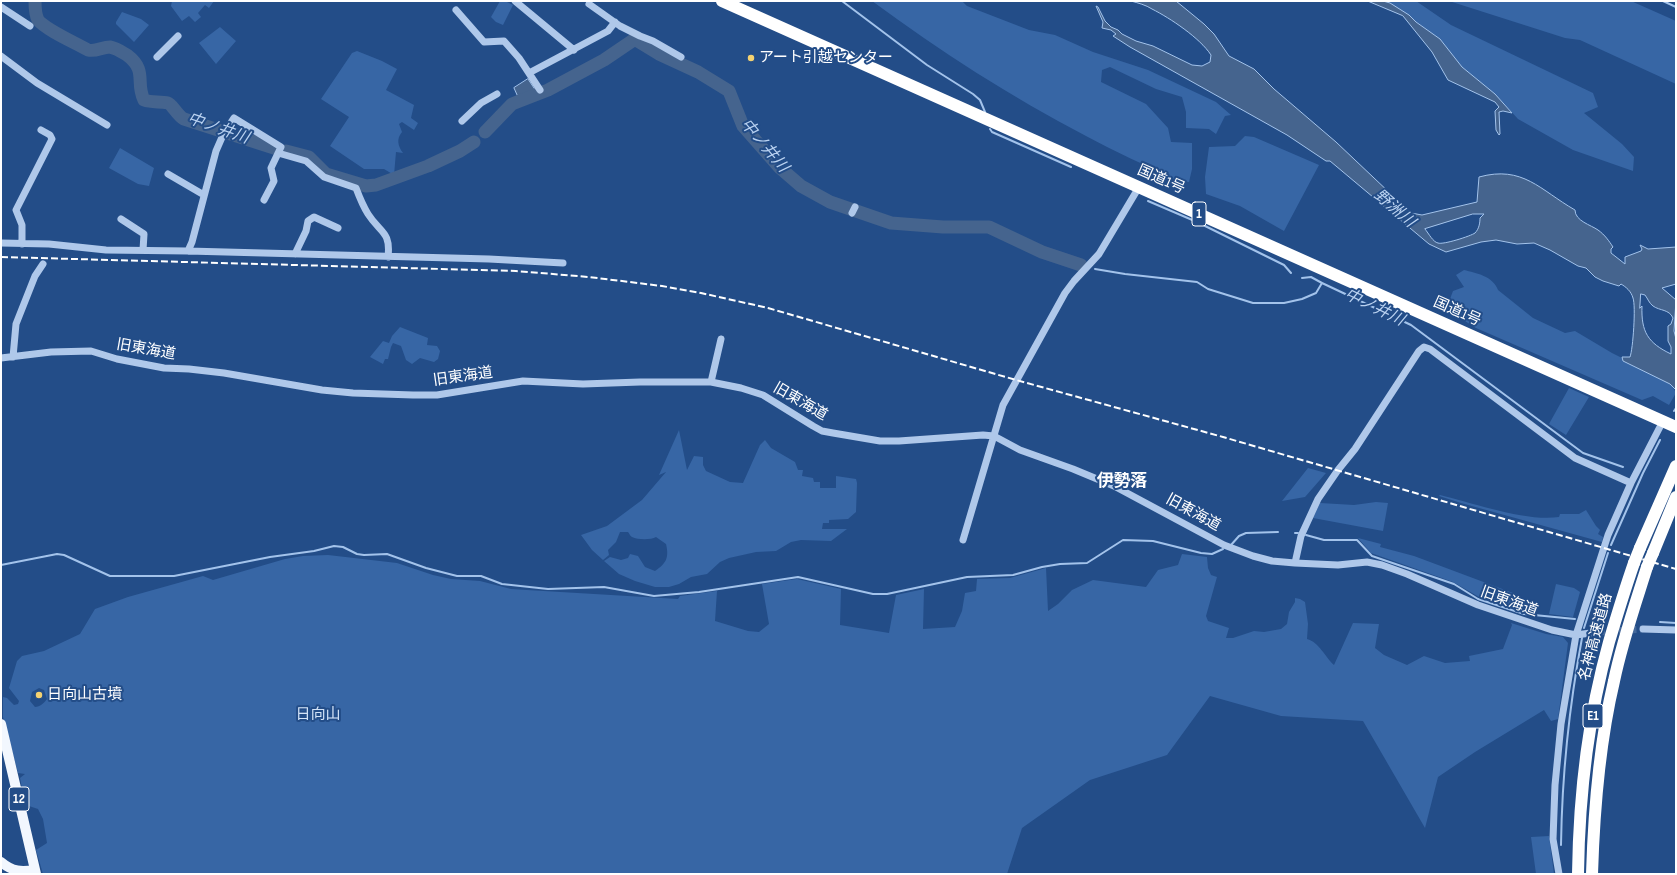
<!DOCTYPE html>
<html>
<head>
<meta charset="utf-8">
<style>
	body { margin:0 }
	#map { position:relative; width:1677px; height:875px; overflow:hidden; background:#234d88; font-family:"Sofia Sans Condensed",sans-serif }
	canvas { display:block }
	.frame { position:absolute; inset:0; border:2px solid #fff; pointer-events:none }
</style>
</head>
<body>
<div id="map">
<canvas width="1677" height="875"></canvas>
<div class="frame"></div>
</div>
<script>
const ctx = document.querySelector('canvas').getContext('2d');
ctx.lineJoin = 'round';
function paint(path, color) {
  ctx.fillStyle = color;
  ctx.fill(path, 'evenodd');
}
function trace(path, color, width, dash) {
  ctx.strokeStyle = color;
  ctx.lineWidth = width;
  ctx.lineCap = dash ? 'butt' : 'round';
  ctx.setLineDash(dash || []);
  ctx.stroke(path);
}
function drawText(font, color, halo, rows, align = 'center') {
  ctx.font = font + ' "Sofia Sans Condensed","Noto Sans JP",sans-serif';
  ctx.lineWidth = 4;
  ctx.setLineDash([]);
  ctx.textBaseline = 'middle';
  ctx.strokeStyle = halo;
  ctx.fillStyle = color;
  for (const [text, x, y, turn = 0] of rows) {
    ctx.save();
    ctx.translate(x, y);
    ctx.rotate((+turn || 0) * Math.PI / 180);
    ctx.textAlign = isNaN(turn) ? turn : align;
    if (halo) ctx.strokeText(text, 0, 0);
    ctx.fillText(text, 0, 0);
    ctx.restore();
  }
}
paint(new Path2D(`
	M172 1H214L209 8 205 5 198 13 201 17 195 22 189 16 182 21 171 6Z
	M500 1H505L513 5 503 25 496 22 491 17Z
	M872 1H962L967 6 1029 30 1055 35 1093 52 1148 70 1216 102 1231 115 1225 116 1216 134 1209 129 1186 128V112L1182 97 1156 89 1110 67 1102 70 1101 82 1146 104 1168 128 1171 142 1192 143V169L1189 182 1176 180C1146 165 1115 152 1086 136 1011 97 940 51 872 1Z
	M1383 1H1416L1451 25 1593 93 1598 107 1584 113 1622 144 1634 157 1633 171 1573 150 1518 119 1495 94 1462 67 1440 39 1416 22 1409 15Z
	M1449 1H1631L1676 21V84L1580 40 1565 38Z
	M122 12 141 19 149 25 134 42 116 24V22Z
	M220 27 236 41 216 64 199 43Z
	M357 51 382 61 397 69 386 90 414 105 411 118 418 123 414 130 402 122 399 124 402 132C396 139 398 146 403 153L396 152 394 175 384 169H364L330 146 349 117 321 99 352 53Z
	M1245 136 1254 137 1319 165 1284 231 1240 206 1206 194 1205 177 1209 147 1235 146Z
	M120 148 154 168 149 186 138 184 109 168Z
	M1464 270C1476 273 1493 276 1498 290L1533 318 1565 333 1575 331 1612 353 1670 382 1676 393 1669 405 1653 396 1642 400 1476 328 1449 311 1450 299 1453 291 1464 287 1456 275Z
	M400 327 428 338 427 345 437 346 440 351 438 359 434 362 420 358 412 364 406 360 401 346 393 343 391 347 388 359H385L383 364 370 357 383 341 389 343 392 336Z
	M1569 388 1589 397 1566 435 1549 424Z
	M679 430 687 470 694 456 703 457V465L706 471 730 482 743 483 760 445 765 440 771 448 795 462 798 470H803L802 476 813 478 814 482H820V488H836V476L856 479 857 483 856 512 848 519 829 520V523H823L822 529H847L831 541 801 540 791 542 776 551 756 552 729 558 720 562 707 574 691 577 679 584 669 587H655L635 581 619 574 604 561 610 557 621 560 628 558 630 554 638 556 645 567 655 571C667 563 669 557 666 544L656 537C651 540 638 540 632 537 630 536 629 533 628 532H620L616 542 608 550 609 555 603 560 592 550 581 535 607 526 642 500 666 472 659 475Z
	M1308 468 1326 473 1305 497 1282 501Z
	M1440 495C1473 503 1526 522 1559 517L1560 514H1579L1586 510 1596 526 1600 530 1598 534 1603 537 1602 542 1461 503 1439 496Z
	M1376 502 1388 503 1383 531 1313 518 1320 503 1354 505Z
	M1358 538 1381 544 1380 547 1414 556 1513 593 1511 601 1507 607 1479 597 1453 582 1371 553Z
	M1182 554 1207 557 1208 568 1211 575 1217 577 1206 616 1208 621 1229 628 1226 638H1233L1254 631 1264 632 1281 629 1287 624 1289 612 1295 602V598L1300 599 1305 602 1308 624 1307 639C1319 642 1325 657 1334 665L1353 623 1379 624 1375 648 1384 655 1407 665 1424 656 1445 663 1470 661 1469 656 1503 649 1512 625 1511 623 1546 634 1563 637 1568 643 1558 719 1551 721 1544 710 1475 752 1438 777 1425 828 1363 721 1281 716 1210 696 1167 755 1090 780 1022 828 1007 874H43L36 850 47 843 43 819 38 809 29 806 24 798 20 778 25 774 18 773 3 717V697L7 698 14 705 18 704 19 701 9 688 17 661 22 656 44 651 80 634 95 609 128 597 203 576 213 580 285 559 303 556 328 555 397 563 433 575 451 579 480 581 511 589 527 590 678 599 680 596 717 591 715 621 748 631 759 632 769 624 762 584 797 579 841 589 840 625 889 633 896 595 924 589 923 629 955 627 962 611 965 593 976 591 977 579 1010 578 1046 568 1048 611 1058 604 1072 590 1093 580 1146 587 1158 570 1178 565ZM39 688 44 690 47 699C44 703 40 707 35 707L30 701 32 692Z
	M1556 584 1574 588 1580 592 1573 617 1549 614Z
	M1549 836 1554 874H1536L1531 837Z`), '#3766a5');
const water = new Path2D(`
	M1131 1H1176L1204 24 1214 34 1229 56 1254 69 1274 89 1336 142 1411 213 1422 215 1477 202 1479 177C1523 165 1540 190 1575 210 1575 221 1591 225 1598 230 1605 235 1609 241 1613 247L1611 249V253L1625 264V257L1641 251 1642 249 1640 245 1648 249 1676 247V284L1662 288 1676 300 1674 331 1676 339V390L1670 384 1623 361 1622 357H1630C1633 349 1636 306 1633 298 1631 291 1626 287 1621 284L1619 286 1603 281 1595 277 1586 268 1578 266 1550 250 1534 243 1517 244 1496 240 1481 242 1446 252 1429 244 1330 161H1326L1287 135 1130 47 1113 36 1116 34 1111 30 1102 28 1103 22 1096 6 1098 7 1105 21 1111 27 1118 30 1122 34 1136 41 1153 46 1192 65 1202 66 1210 62 1211 55C1200 38 1170 18 1152 9 1146 5 1138 3 1131 1ZM1473 214H1484L1480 218C1480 223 1479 229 1475 233 1471 236 1443 245 1438 243 1433 242 1429 234 1425 229ZM1641 294 1645 295C1648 299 1649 303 1653 306 1660 311 1669 309 1673 318L1671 324 1668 326V341L1671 347V354C1648 343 1641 332 1642 306L1640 308Z
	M1368 1H1383L1390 3 1409 15 1416 22 1440 39 1462 67 1495 94 1512 113 1503 111 1499 112 1500 134 1499 135 1496 130 1495 111 1499 107 1495 102 1448 80 1432 52 1403 16Z
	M528 79 536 91 518 97 514 88Z`);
paint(water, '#45648e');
trace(water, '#a3c3eb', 1);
trace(new Path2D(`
	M842 1 927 65 973 94 980 100 985 112
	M1663 1 1676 7
	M990 129 992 132 1071 167
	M1148 201 1197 222 1284 265 1291 273
	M1095 269 1125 274 1197 282 1208 289 1253 303H1284L1302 299 1316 293 1322 283 1411 325 1583 453 1623 467
	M1302 278 1311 277 1322 283
	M1674 411 1676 408
	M1295 533H1298
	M1306 535 1324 540H1357L1372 556 1454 584 1478 599 1524 614 1575 619
	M1231 545 1239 536 1246 533 1278 532
	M1611 545 1643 473 1660 440
	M1 565 57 554 64 555 110 576H174L270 557 314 551 334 546 343 547 357 554 364 555 387 554 426 568 457 576H481L502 584 548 589 604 587 654 596 699 592 798 577 873 594H887L967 577 1013 575 1042 567 1060 564 1087 563 1123 540 1153 541 1201 553 1212 554 1223 549
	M1660 622 1676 623
	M1584 628 1608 553
	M1561 845C1562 775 1569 707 1582 638`), '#a3c3eb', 2);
trace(new Path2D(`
	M35 1C35 7 35 14 38 20 46 30 76 43 88 50 96 52 102 47 110 47 116 48 122 52 127 55 148 71 135 82 144 100 152 103 160 101 168 103 172 104 177 115 184 119L274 148
	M485 132 512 104 548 90 604 60 632 41 636 40 659 54 698 72 729 91 743 126 779 167 801 186 830 202 891 223 943 227H989L1042 252 1081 265
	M286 151 309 157 326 174 366 186 376 185 428 166 460 151 474 142`), '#45648e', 13);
trace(new Path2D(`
	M1598 632 1643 629`), '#44689a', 7, [7, 3.5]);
trace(new Path2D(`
	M515 1 574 50
	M589 4 620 26 640 36 653 41 681 57
	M1 7 30 26
	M456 10 484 42 504 41 519 58 540 90
	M1 56 37 83 107 125
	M157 57 178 36
	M529 73 608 31 615 22
	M462 121 481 103 497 94
	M278 153 306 161 324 177 356 188C359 196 363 206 368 214 380 233 391 231 388 257
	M168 174 204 195
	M852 213 855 207
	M121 219 144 234 143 250
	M1 243 49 244 106 250 188 251 489 259 563 263
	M22 244V225L16 210 52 139 50 135 41 130
	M188 251 192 242 216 151 223 135 234 118 281 147 271 168 274 181 264 200
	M295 254 306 231 308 221 314 217 338 228
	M13 357 16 324 35 276 43 264
	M1 358 51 352 91 351 117 359 164 368 189 369 224 373 322 390 353 393 413 395H437L523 381 583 384 640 382H711L741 388 763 395 813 426 822 431 833 433 880 441H899L983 435 994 436 1020 450 1073 469 1114 486 1224 545 1253 556 1272 561 1295 563 1338 565 1367 562 1382 565 1407 574 1478 605 1552 630 1576 635 1598 632
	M711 382 721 339
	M963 540 1003 405 1065 293 1074 281 1099 254 1139 187
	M1295 563 1301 536 1318 499 1338 470 1355 449 1419 351 1424 347 1430 349 1575 458 1631 483
	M1643 629 1676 630
	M1559 874 1553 839 1555 785 1561 724 1576 635 1608 535 1631 483 1663 421`), '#afc8ea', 7);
trace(new Path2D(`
	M1 724 36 874
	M1 862C13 872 21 872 35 870`), '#f2f7fe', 10);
trace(new Path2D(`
	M722 1 1676 427
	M1640 548 1676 466
	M1653 553 1676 497
	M1578 874C1579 796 1588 717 1609 642 1617 615 1625 589 1634 563
	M1592 874C1594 809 1599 744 1614 681 1622 642 1635 605 1647 567`), '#fff', 12);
trace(new Path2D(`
	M1 257 516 271 589 277 662 286 701 293 768 308 1016 380 1223 437 1676 569`), '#fff', 2, [7, 3]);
trace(new Path2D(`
	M1634 563 1640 548
	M1647 567 1653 553`), '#fff', 12);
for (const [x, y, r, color] of [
	[751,58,4,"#f5d271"],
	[39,695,4,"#f5d271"]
]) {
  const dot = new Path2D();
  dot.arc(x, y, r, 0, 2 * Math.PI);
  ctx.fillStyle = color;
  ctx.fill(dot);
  trace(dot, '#234d88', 1.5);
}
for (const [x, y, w] of [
	[1199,214,14],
	[1593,716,20],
	[19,799,20]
]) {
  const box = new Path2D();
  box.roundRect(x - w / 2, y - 12, w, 24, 3);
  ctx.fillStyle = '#234d88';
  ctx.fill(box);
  trace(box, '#fff', 1);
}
drawText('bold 14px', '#fff', null, [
	["1",1199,214],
	["E1",1593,716],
	["12",19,799]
]);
drawText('15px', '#fff', '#234d88', [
	["アート引越センター",759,58],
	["日向山古墳",47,695]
], 'left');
drawText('15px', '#fff', '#234d88', [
	["国道1号",1161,180,24],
	["国道1号",1457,312,24],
	["旧東海道",146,350,10],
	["旧東海道",463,377,-8],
	["旧東海道",800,402,30],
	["旧東海道",1193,513,29],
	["旧東海道",1509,602,20],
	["名神高速道路",1596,637,-75]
]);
drawText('15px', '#d3e3f7', '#234d88', [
	["日向山",318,715]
]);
drawText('italic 16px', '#bad2f1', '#234d88', [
	["中ノ井川",218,129,19],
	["中ノ井川",764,146,50],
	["野洲川",1394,209,41],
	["中ノ井川",1374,308,26]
]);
drawText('bold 17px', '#fff', '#234d88', [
	["伊勢落",1122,482]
]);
</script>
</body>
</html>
